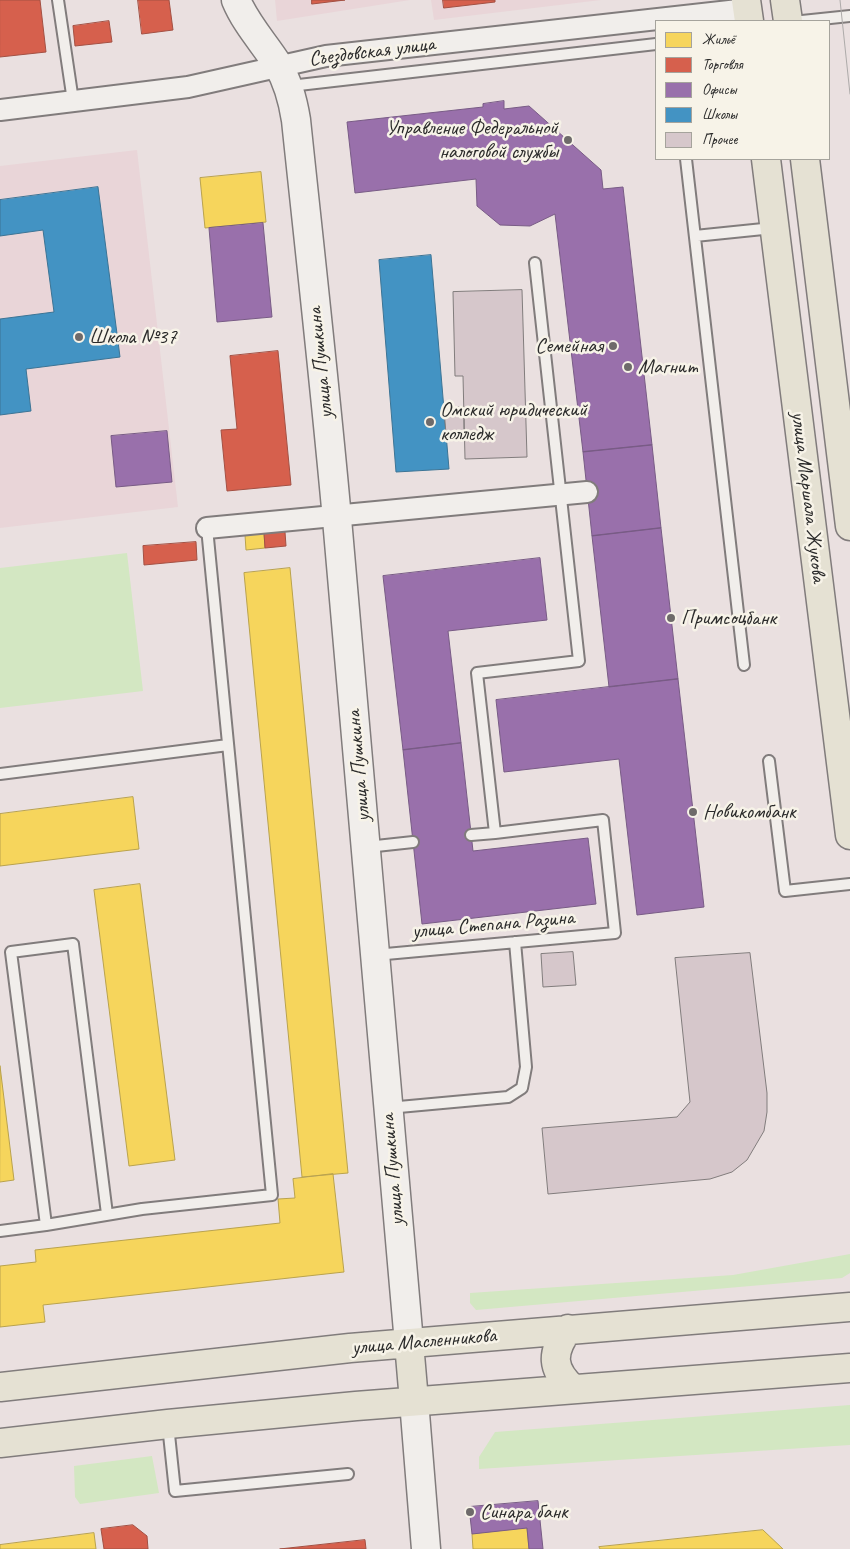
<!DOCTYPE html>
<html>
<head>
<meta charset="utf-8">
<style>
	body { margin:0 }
	#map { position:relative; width:850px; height:1549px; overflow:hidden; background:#eae0e0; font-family:Caveat,sans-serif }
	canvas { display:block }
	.legend { position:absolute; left:655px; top:20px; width:175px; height:140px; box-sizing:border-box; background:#f7f3e8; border:1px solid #a5a39c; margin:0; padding:6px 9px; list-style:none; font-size:15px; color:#2b2b2b }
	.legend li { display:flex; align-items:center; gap:10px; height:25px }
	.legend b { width:25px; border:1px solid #a5a39c }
</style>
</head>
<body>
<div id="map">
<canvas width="850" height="1549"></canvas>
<ul class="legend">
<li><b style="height:14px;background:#f6d55c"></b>Жильё</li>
<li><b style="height:14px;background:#d6604d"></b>Торговля</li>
<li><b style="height:14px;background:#9970ab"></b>Офисы</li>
<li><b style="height:14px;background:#4393c3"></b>Школы</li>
<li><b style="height:14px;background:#d6c7cb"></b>Прочее</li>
</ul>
</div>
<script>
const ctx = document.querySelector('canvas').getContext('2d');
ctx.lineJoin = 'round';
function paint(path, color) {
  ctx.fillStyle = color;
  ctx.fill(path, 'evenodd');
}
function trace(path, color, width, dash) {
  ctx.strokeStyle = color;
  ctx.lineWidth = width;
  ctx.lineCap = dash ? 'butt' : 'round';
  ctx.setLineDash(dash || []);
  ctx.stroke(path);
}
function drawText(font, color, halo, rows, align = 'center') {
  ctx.font = font + ' Caveat,sans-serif';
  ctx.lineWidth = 5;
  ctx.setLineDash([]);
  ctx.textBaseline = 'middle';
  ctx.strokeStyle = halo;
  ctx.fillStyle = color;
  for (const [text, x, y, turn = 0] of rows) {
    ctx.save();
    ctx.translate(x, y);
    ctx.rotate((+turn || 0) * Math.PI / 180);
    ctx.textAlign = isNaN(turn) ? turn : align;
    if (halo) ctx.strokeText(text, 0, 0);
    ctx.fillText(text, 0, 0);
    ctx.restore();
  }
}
paint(new Path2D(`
	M275 0H410L277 21Z
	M431 0H601L434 20Z
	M137 150 178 507 0 528V166Z`), '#e9d5d8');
paint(new Path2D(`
	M127 553 143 691 0 708V568Z
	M850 1254V1273L842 1278 476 1310 470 1303V1293L733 1275Z
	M850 1405V1445L479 1469V1457L495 1432Z
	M152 1456 159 1493 80 1504 75 1497 74 1466Z`), '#d3e7c2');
const homes = new Path2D(`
	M261 172 266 222 205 228 200 178Z
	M264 533 265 548 246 550 245 535Z
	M290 568 348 1173 302 1177 244 573Z
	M133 797 139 849 0 866V814Z
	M140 884 175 1160 129 1166 94 890Z
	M0 1066 14 1180 0 1182Z
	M333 1174 344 1272 43 1305 45 1322 0 1327V1266L36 1262 35 1250 280 1223 278 1199 295 1198 293 1179Z
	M527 1528 529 1549H473L472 1534Z
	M763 1530 783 1549H600L599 1547Z
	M94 1533 96 1549H0V1545Z`);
paint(homes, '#f6d55c');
trace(homes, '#b9a24d', 1);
const shops = new Path2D(`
	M0 0H40L46 52 0 57Z
	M138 0H169L173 30 142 34Z
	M312 0H345L312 4Z
	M443 0H495V2L444 8Z
	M109 21 112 42 75 46 73 26Z
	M278 351 291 485 227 491 221 430 237 429 230 356Z
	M285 532 286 546 265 548 264 533Z
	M196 542 197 560 144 565 143 546Z
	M133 1525 147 1536 148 1549H104L101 1529Z
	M365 1540 366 1549H280Z`);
paint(shops, '#d6604d');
trace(shops, '#a35043', 1);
const offices = new Path2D(`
	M504 101V109L529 106 601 170 603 189 623 187 652 445 583 452 555 214 530 226 500 225 477 206 476 179 355 193 347 122 483 107V104Z
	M263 223 272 317 217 322 209 228Z
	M167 431 172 482 116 487 111 436Z
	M652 445 661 528 592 536 583 452Z
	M661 528 678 679 609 687 592 536Z
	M540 558 547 620 448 631 461 743 403 750 383 576Z
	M678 679 704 907 637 915 619 759 504 772 496 700Z
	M461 743 473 851 588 838 596 904 422 924 403 750Z
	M538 1501 543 1549H529L527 1528 472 1534 469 1507Z`);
paint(offices, '#9970ab');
trace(offices, '#785b85', 1);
const schools = new Path2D(`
	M98 187 120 357 26 369 31 411 0 415V319L54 312 43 230 0 236V200Z
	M431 255 449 469 396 472 379 260Z`);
paint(schools, '#4393c3');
trace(schools, '#3c7495', 1);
const building = new Path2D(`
	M522 290 527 457 465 459 463 376H455L453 292Z
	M464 407V432L446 434 444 409Z
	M573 952 576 985 543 987 541 954Z
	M750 953 767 1093V1112L764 1131 747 1160 732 1172 710 1179 548 1194 542 1128 677 1117 690 1102 675 958Z`);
paint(building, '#d6c7cb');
trace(building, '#817c7c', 1);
const lane = new Path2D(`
	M58 0 73 101
	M802 21 850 16
	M290 86 656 44
	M686 159 744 665
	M695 236 773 228
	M769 761 785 891 850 884
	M0 774 228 745
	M471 835 495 833
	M367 847 413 842
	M375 955 615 933 603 820 495 833 477 673 579 661 535 263
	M388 1108 508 1097 522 1088 526 1067 515 942
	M46 1225 11 952 73 944 107 1214
	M0 1231 46 1225 142 1209 272 1195 207 528
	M168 1425 175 1491 348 1474`);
const street = new Path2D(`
	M0 110 188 87 326 56 747 9
	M207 528 587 492`);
const secondary = new Path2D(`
	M236 0C246 24 264 43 278 65 288 82 293 101 296 120 310 253 325 386 337 519 362 794 384 1068 409 1343
	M414 1401 426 1549`);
const primary = new Path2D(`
	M746 0 749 21
	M785 0 788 21
	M766 159 850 835
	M805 159 850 526
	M568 1329C551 1353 551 1369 573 1389
	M409 1343 414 1401
	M0 1387 350 1348 850 1307
	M0 1443 168 1424 356 1406 850 1368`);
trace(lane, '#817c7c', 14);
trace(street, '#817c7c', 24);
trace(secondary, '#817c7c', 31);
trace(primary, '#817c7c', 31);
trace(lane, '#f1eeeb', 10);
trace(street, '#f1eeeb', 20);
trace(secondary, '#f1eeeb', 28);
trace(primary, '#e5e1d3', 28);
trace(new Path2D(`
	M840 0 850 94`), '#adaaa9', 1);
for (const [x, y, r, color] of [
	[568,140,5,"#6e6a6a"],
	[79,337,5,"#6e6a6a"],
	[613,346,5,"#6e6a6a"],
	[628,367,5,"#6e6a6a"],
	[430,422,5,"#6e6a6a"],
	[671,618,5,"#6e6a6a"],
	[693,812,5,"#6e6a6a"],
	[470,1512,5,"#6e6a6a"]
]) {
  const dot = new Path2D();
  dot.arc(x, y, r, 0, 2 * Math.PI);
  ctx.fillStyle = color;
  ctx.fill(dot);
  trace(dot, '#f7f3e8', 2);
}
drawText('21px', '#2b2b2b', '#f7f3e8', [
	["Съездовская улица",372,52,-7],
	["улица Пушкина",321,363,-96],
	["улица Маршала Жукова",808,497,83],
	["улица Пушкина",359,766,-95],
	["улица Степана Разина",493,925,-5],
	["улица Пушкина",393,1170,-95],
	["улица Масленникова",424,1342,-5]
]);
drawText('21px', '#2b2b2b', '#f7f3e8', [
	["Управление Федеральной",558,128,"right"],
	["налоговой службы",558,152,"right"],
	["Школа №37",89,337],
	["Семейная",603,346,"right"],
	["Магнит",638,367],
	["Омский юридический",440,410],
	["колледж",440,434],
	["Примсоцбанк",681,618],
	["Новикомбанк",703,812],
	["Синара банк",480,1512]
], 'left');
</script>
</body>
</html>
